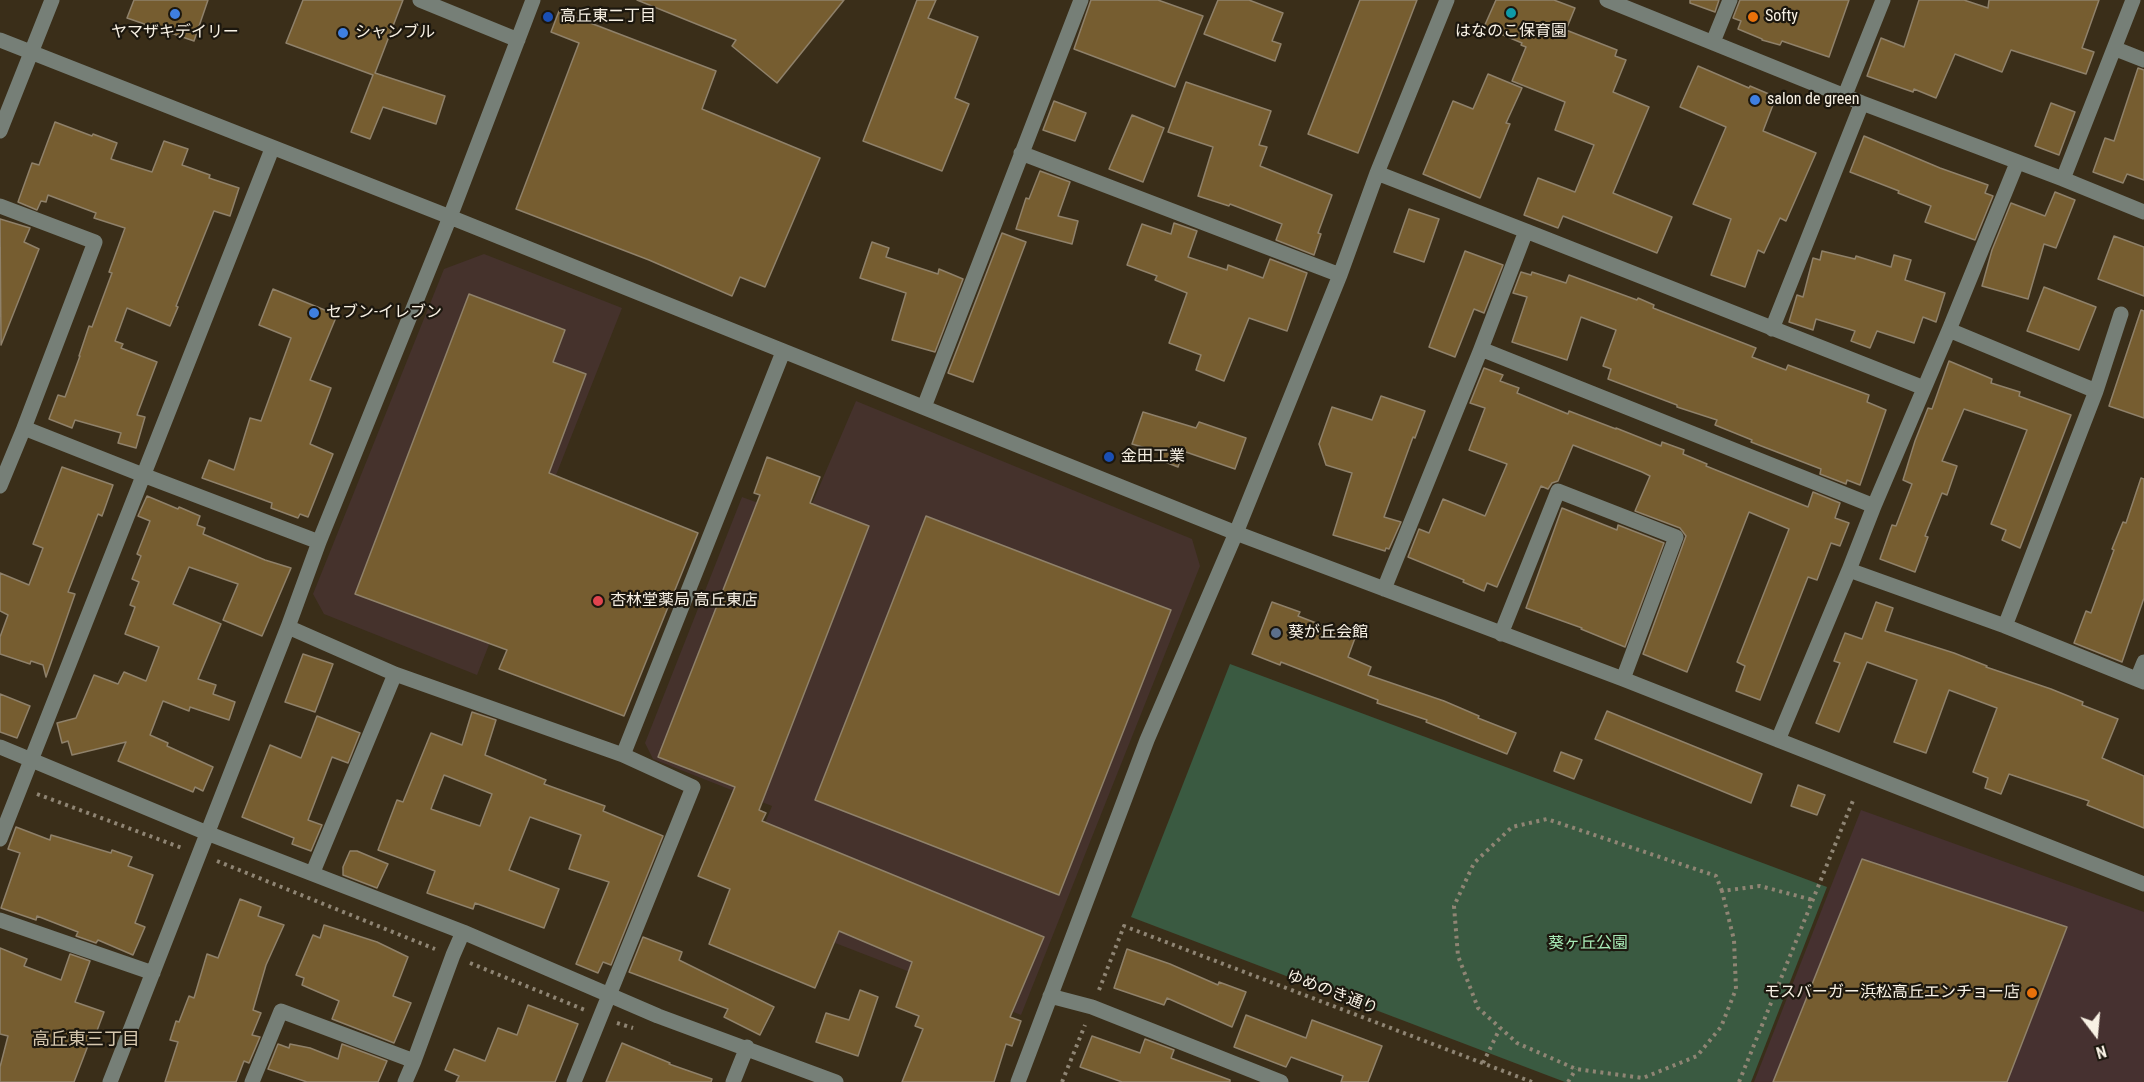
<!DOCTYPE html>
<html>
<head>
<meta charset="utf-8">
<style>
	body { margin:0 }
	#map { position:relative; width:2144px; height:1082px; overflow:hidden; background:#3a2e19; font-family:"Roboto Condensed",sans-serif }
	canvas { display:block }
	.north { position:absolute; left:2066px; top:1004px; width:60px; height:60px; -webkit-text-stroke:4px #1c170e; paint-order:stroke; rotate:164deg; font-size:16px; font-weight:700; line-height:24px; text-align:center; color:#f8f1e4 }
	.north::after { content:''; display:block; margin:auto; width:21px; height:27px; background:#f8f1e4; clip-path:polygon(50% 0,100% 100%,50% 72%,0 100%) }
</style>
</head>
<body>
<div id="map">
<canvas width="2144" height="1082"></canvas>
<div class="north">N</div>
</div>
<script>
const ctx = document.querySelector('canvas').getContext('2d');
ctx.lineJoin = 'round';
function paint(path, color) {
  ctx.fillStyle = color;
  ctx.fill(path, 'evenodd');
}
function trace(path, color, width, dash) {
  ctx.strokeStyle = color;
  ctx.lineWidth = width;
  ctx.lineCap = dash ? 'butt' : 'round';
  ctx.setLineDash(dash || []);
  ctx.stroke(path);
}
function drawText(font, color, halo, rows, align = 'center') {
  ctx.font = font + ' "Roboto Condensed","Noto Sans JP",sans-serif';
  ctx.lineWidth = 4.5;
  ctx.setLineDash([]);
  ctx.textBaseline = 'middle';
  ctx.strokeStyle = halo;
  ctx.fillStyle = color;
  for (const [text, x, y, turn = 0] of rows) {
    ctx.save();
    ctx.translate(x, y);
    ctx.rotate((+turn || 0) * Math.PI / 180);
    ctx.textAlign = isNaN(turn) ? turn : align;
    if (halo) ctx.strokeText(text, 0, 0);
    ctx.fillText(text, 0, 0);
    ctx.restore();
  }
}
paint(new Path2D(`
	M1861 810 2144 912V1082H1754Z`), '#463130');
paint(new Path2D(`
	M484 254 622 308 477 675 324 614 313 594 444 269Z
	M856 401 1192 539 1200 566 1021 1015 732 903 772 806 653 759 645 743 742 497 805 520Z`), '#45322c');
paint(new Path2D(`
	M1230 664 1827 887 1751 1082H1565L1131 917Z`), '#3a5a41');
const building = new Path2D(`
	M134 0H208L194 41 127 18Z
	M303 0H403L375 73 445 96 436 124 383 107 370 139 351 132 373 75 286 43Z
	M637 0H844L777 83 732 46 736 40Z
	M917 0H936L928 18 978 37 955 98 969 104 942 171 863 141Z
	M1091 0H1158L1203 16 1175 87 1074 49Z
	M1218 0H1249L1283 13 1272 41 1281 44 1275 61 1204 34Z
	M1360 0H1417L1358 153 1308 134Z
	M1496 0H1554L1575 8 1566 30 1617 50 1615 56 1626 60 1613 92 1649 107 1613 193 1672 217 1657 253 1563 216 1558 228 1524 215 1538 178 1575 192 1594 145 1555 130 1565 102 1512 81 1526 47 1521 45 1522 43 1484 27Z
	M1690 0H1719L1715 12 1690 3Z
	M1740 0H1849L1829 57 1782 41 1780 45 1762 40V39L1738 29 1741 21 1733 18Z
	M1919 0H1964L1988 8 1989 0H2099L2082 48 2094 52 2086 74 2011 50 2002 72 1955 54 1936 98 1914 89 1913 92 1867 76 1881 38 1904 47Z
	M559 11 716 71 702 109 820 158 765 287 740 277 732 296 649 260 516 209 579 43 551 32Z
	M1698 66 1749 88 1750 86 1776 97 1763 131 1816 153 1786 221 1780 218 1764 253 1758 250 1745 287 1711 275 1731 219 1693 204 1726 127 1680 107Z
	M2138 68 2144 70V180L2127 174 2123 183 2093 172 2105 138 2114 141Z
	M1488 74 1522 88 1506 123 1510 124 1480 198 1423 174 1453 101 1473 109Z
	M1186 82 1271 111 1259 145 1267 147 1260 166 1332 195 1318 233 1321 234 1314 255 1276 240 1282 224 1230 204 1229 206 1198 196 1213 147 1168 132Z
	M1054 101 1086 113 1075 141 1043 130Z
	M2051 103 2075 112 2059 155 2035 146Z
	M1132 115 1164 128 1143 182 1109 169Z
	M55 122 92 136 93 134 117 143 111 159 152 172 164 141 188 149 182 165 210 175 209 178 239 188 230 216 214 211 176 306 178 307 170 326 127 308 115 341 123 344 121 348 157 362 137 415 145 417 136 448 118 443 121 433 75 420 72 428 49 419 58 395 65 397 80 356H79L89 326 92 327 112 273 109 272 125 228 94 218 96 213 48 195 46 202 41 201 37 210 18 202 32 163 39 165Z
	M1864 136 1940 168 1988 185 1985 193 1993 196 1975 240 1925 222 1931 206 1898 193 1899 191 1850 172Z
	M1040 171 1070 182 1058 216 1078 221 1072 244 1016 229 1026 198 1029 199Z
	M2055 192 2075 200 2056 248 2044 244 2028 299 1982 286 1992 250 2011 203 2045 216Z
	M1409 209 1439 219 1424 262 1394 252Z
	M0 219 30 228 24 242 39 249 1 345Z
	M1174 223 1197 231 1188 257 1227 270 1228 265 1263 278 1270 259 1307 273 1287 331 1249 318 1224 381 1196 370 1201 355 1169 343 1187 293 1155 280 1157 276 1127 265 1142 224 1171 234Z
	M1002 233 1026 242 973 382 948 373Z
	M2114 236 2144 247V296L2098 279Z
	M872 242 889 248 886 257 938 274 939 269 963 279 935 352 892 340 906 293 860 278Z
	M1465 251 1503 265 1484 313 1474 309 1455 357 1429 347Z
	M1822 251 1855 259 1856 256 1891 267 1894 255 1911 260 1905 280 1945 293 1936 322 1923 317 1914 343 1877 331 1870 348 1851 341 1855 331 1816 319 1813 330 1789 322 1797 295 1803 297 1813 258 1820 260Z
	M1521 272 1531 275 1532 272 1566 283 1569 275 1637 300 1638 298 1654 305 1653 308 1756 348 1752 357 1786 370 1788 365 1869 395 1867 402 1886 410 1860 485 1847 480 1846 484 1820 474 1821 469 1751 442 1752 440 1715 425 1717 420 1677 407V405L1608 379 1611 369 1603 366 1616 330 1581 317 1567 360 1512 342 1527 297 1513 293Z
	M2044 287 2096 307 2079 350 2027 331Z
	M273 289 337 315 310 380 331 388 310 444 333 454 308 517 300 514 298 518 271 508 272 503 202 478 209 460 234 470 250 418 261 421 291 338 259 325Z
	M469 294 565 330 553 362 586 374 549 473 698 533 624 716 499 669 507 650 355 594Z
	M2141 310 2144 311V418L2109 406Z
	M1949 361 1992 379 1991 383 2020 392 2019 396 2071 415 2020 548 2002 540 2006 530 1991 524 2027 430 1964 409 1942 461 1957 466 1947 495 1942 493 1925 536 1928 537 1915 572 1880 559 1892 525 1896 526 1912 484 1903 480 1915 441 1928 408 1932 409Z
	M1484 368 1503 375 1500 381 1519 388 1517 393 1568 414 1569 411 1616 429V428L1661 446 1662 442 1684 450 1683 454 1707 464 1706 466 1808 507 1813 492 1840 503 1835 518 1849 523 1840 546 1831 543 1817 580 1808 577 1760 700 1736 691 1745 666 1737 662 1789 529 1749 512 1687 672 1643 654 1686 536 1680 528 1635 511 1650 476 1642 472 1573 445 1558 481 1552 483 1548 489 1541 486 1497 587 1487 583 1484 591 1463 582 1464 580 1408 557 1419 529 1429 533 1443 499 1485 516 1507 464 1469 450 1485 408 1470 403Z
	M1381 396 1425 411 1415 438 1413 437 1384 517 1401 522 1389 549 1386 548 1385 551 1333 535 1352 473 1326 465 1319 444 1332 407 1372 420Z
	M1143 412 1196 428 1199 422 1246 438 1235 469 1183 451 1178 467 1160 460 1163 453 1132 444Z
	M767 457 820 477 810 503 869 526 759 810 766 813 762 821 1044 937 1010 1017 1021 1021 1012 1046 1006 1044 994 1082H902L923 1029 915 1026 919 1016 896 1007 912 962 839 931 815 988 709 944 730 889 698 876 735 787 658 757 760 495 754 493Z
	M62 467 113 485 102 516 98 514 68 592 75 594 46 677 43 665 31 661 30 664 0 654V637L8 615 0 611V573L29 585 43 548 33 544Z
	M2141 478 2144 479V598L2122 662 2074 643 2086 611 2091 613 2114 550 2112 549 2123 522 2126 523Z
	M147 496 178 509 179 507 200 516 197 525 205 528 203 534 265 560 291 568 262 636 223 620 238 584 189 567 173 604 221 624 198 679 216 685 213 694 235 702 229 720 190 707 189 711 163 701 150 735 168 743 167 746 213 767 203 791 195 787 193 792 118 761 126 742 72 755 68 741 62 743 57 723 76 718 94 675 118 684 124 672 146 681 159 647 125 634 135 607 130 605 139 582 132 579 141 556 137 554 150 521 138 516Z
	M1562 508 1617 530 1618 525 1664 543 1625 647 1581 629 1582 628 1526 608Z
	M926 516 1171 610 1059 895 815 800Z
	M1272 602 1300 612 1298 616 1355 638 1348 657 1371 667 1368 675 1444 701 1479 716 1478 718 1516 733 1507 754 1426 722 1427 720 1377 703 1378 700 1340 685 1281 662 1280 665 1252 654Z
	M1876 602 1893 608 1885 631 1954 653 1987 666 1986 667 2051 689 2083 702 2082 705 2118 719 2102 758 2144 776V828L2087 805 2089 801 2009 774 2001 794 1985 788 1988 778 1973 772 1997 708 1949 690 1926 753 1894 742 1917 680 1867 662 1839 732 1816 723 1840 663 1834 661 1845 633 1862 639Z
	M303 654 333 664 315 712 285 702Z
	M0 694 30 706 17 738 0 732Z
	M1607 711 1762 774 1751 803 1595 739Z
	M472 712 496 720 485 755 546 780 544 784 605 806 603 811 663 836 611 965 603 962 598 973 576 964 609 882 569 869 581 835 530 817 509 870 559 889 544 928 475 903 473 909 427 893 435 871 378 850 397 800 403 802 431 733 462 745ZM444 775 492 794 480 826 431 809Z
	M317 716 360 733 348 763 332 757 308 820 322 825 311 851 292 844 294 838 242 817 270 745 301 758Z
	M1561 752 1582 760 1574 779 1554 771Z
	M1798 785 1825 795 1817 815 1791 806Z
	M16 827 50 840 51 835 111 853 112 850 132 857 128 866 153 875 135 923 145 927 133 955 98 940 96 943 76 936 78 932 37 916 36 920 1 908 20 853 8 849Z
	M350 851H357L388 864 377 888 343 875V867Z
	M1862 859 2067 927 2007 1082H1773Z
	M240 899 261 907 258 916 284 925 266 965 253 1010 261 1013 252 1035 260 1037 249 1063 244 1061 236 1082H165L178 1042 170 1040 176 1021 179 1022 189 996 194 998 207 954 218 958Z
	M324 925 377 942 408 957 393 996 411 1003 394 1043 332 1019 339 1001 302 985 304 978 296 975 313 935 320 938Z
	M643 937 682 952 679 960 774 1007 760 1035 724 1017 728 1009 629 972Z
	M0 948 27 959 24 966 61 980 70 954 90 961 75 1002 104 1012 95 1036 92 1035 74 1082H0V1067L8 1036 0 1034Z
	M1127 949 1170 964 1218 985 1219 982 1246 992 1232 1027 1167 998 1164 1005 1114 988Z
	M860 990 878 997 858 1056 816 1042 826 1013 849 1020Z
	M528 1005 578 1024 555 1082H456L459 1076 445 1070 454 1049 485 1061 498 1028 517 1035Z
	M1246 1015 1306 1038 1312 1020 1382 1046 1368 1082H1341L1343 1076 1291 1057 1286 1067 1234 1047Z
	M1092 1036 1140 1053 1145 1039 1174 1050 1171 1058 1230 1080V1082H1122L1080 1067Z
	M622 1043 670 1063 669 1064 712 1079 711 1082H606Z
	M278 1044 289 1048 290 1044 310 1048 338 1059 342 1044 387 1061 378 1082H307L268 1069Z`);
paint(building, '#765d30');
trace(building, '#8f816a', 1.5);
trace(new Path2D(`
	M37 794 182 848
	M217 861 435 949
	M1722 891 1716 876 1547 819 1512 827 1474 863 1454 906 1458 956 1478 1008 1517 1043 1576 1069 1643 1078 1697 1056 1721 1027 1736 989 1734 940 1722 891 1760 886 1813 900
	M470 963 585 1010
	M1099 990 1124 926 1532 1082
	M617 1023 633 1028
	M1483 1063 1500 1028
	M1062 1082 1085 1025
	M1568 1082 1576 1069
	M1739 1082 1854 798`), '#8f8574', 4, [3, 4.5]);
trace(new Path2D(`
	M420 0 518 40
	M1607 0 1862 103 2063 179 2144 212
	M0 40 450 217 1236 533 1623 679 2144 884
	M1713 42 1730 0
	M2116 49 2144 60
	M1845 95 1883 0
	M0 131 52 0
	M1021 153 1340 275
	M2017 163 1949 330 1874 506 1849 570 2005 626 2144 682
	M1377 173 1526 231
	M2063 179 2133 0
	M0 206 95 242 24 428
	M1772 329 1862 103
	M1949 330 2096 391 2005 626
	M1481 349 1526 231 1924 388
	M2096 391 2121 314
	M924 407 1081 0
	M0 486 24 428 143 475 319 542
	M1384 589 1481 349 1874 506
	M288 627 395 674 623 755
	M1501 634 1558 491 1676 537 1623 679
	M2137 679 2144 662
	M1778 740 1849 570
	M0 747 207 833 463 932 658 1016 836 1082
	M0 839 272 149
	M313 872 395 674
	M0 920 153 973
	M1050 996 1092 1007 1281 1082
	M414 1061 453 955 463 932
	M110 1082 288 627 319 542 450 217 533 0
	M252 1082 281 1011 414 1061 405 1082
	M574 1082 693 787 623 755 783 352
	M733 1082 747 1047
	M1018 1082 1147 740 1236 533 1340 275 1377 173 1447 0`), '#767f77', 15);
for (const [x, y, r, color] of [
	[1511,13,6,"#0f9aa8"],
	[175,14,6,"#3f7fe0"],
	[548,17,6,"#1a4fb4"],
	[1753,17,6,"#e8710a"],
	[343,33,6,"#3f7fe0"],
	[1755,100,6,"#3f7fe0"],
	[314,313,6,"#3f7fe0"],
	[1109,457,6,"#1a4fb4"],
	[598,601,6,"#e0444e"],
	[1276,633,6,"#5c6f8a"],
	[2032,993,6,"#e8710a"]
]) {
  const dot = new Path2D();
  dot.arc(x, y, r, 0, 2 * Math.PI);
  ctx.fillStyle = color;
  ctx.fill(dot);
  trace(dot, '#1c170e', 2);
}
drawText('16px', '#f8f1e4', '#1c170e', [
	["高丘東二丁目",560,17],
	["Softy",1765,17],
	["はなのこ保育園",1511,32,"center"],
	["ヤマザキデイリー",175,33,"center"],
	["シャンブル",355,33],
	["salon de green",1767,100],
	["セブン-イレブン",326,313],
	["金田工業",1121,457],
	["杏林堂薬局 高丘東店",610,601],
	["葵が丘会館",1288,633],
	["モスバーガー浜松高丘エンチョー店",2020,993,"right"]
], 'left');
drawText('16px', '#a8ecb7', '#1c170e', [
	["葵ヶ丘公園",1588,944]
]);
drawText('16px', '#f8f1e4', '#1c170e', [
	["ゆめのき通り",1332,993,21]
]);
drawText('18px', '#d6c7ae', '#1c170e', [
	["高丘東三丁目",86,1040]
]);
</script>
</body>
</html>
